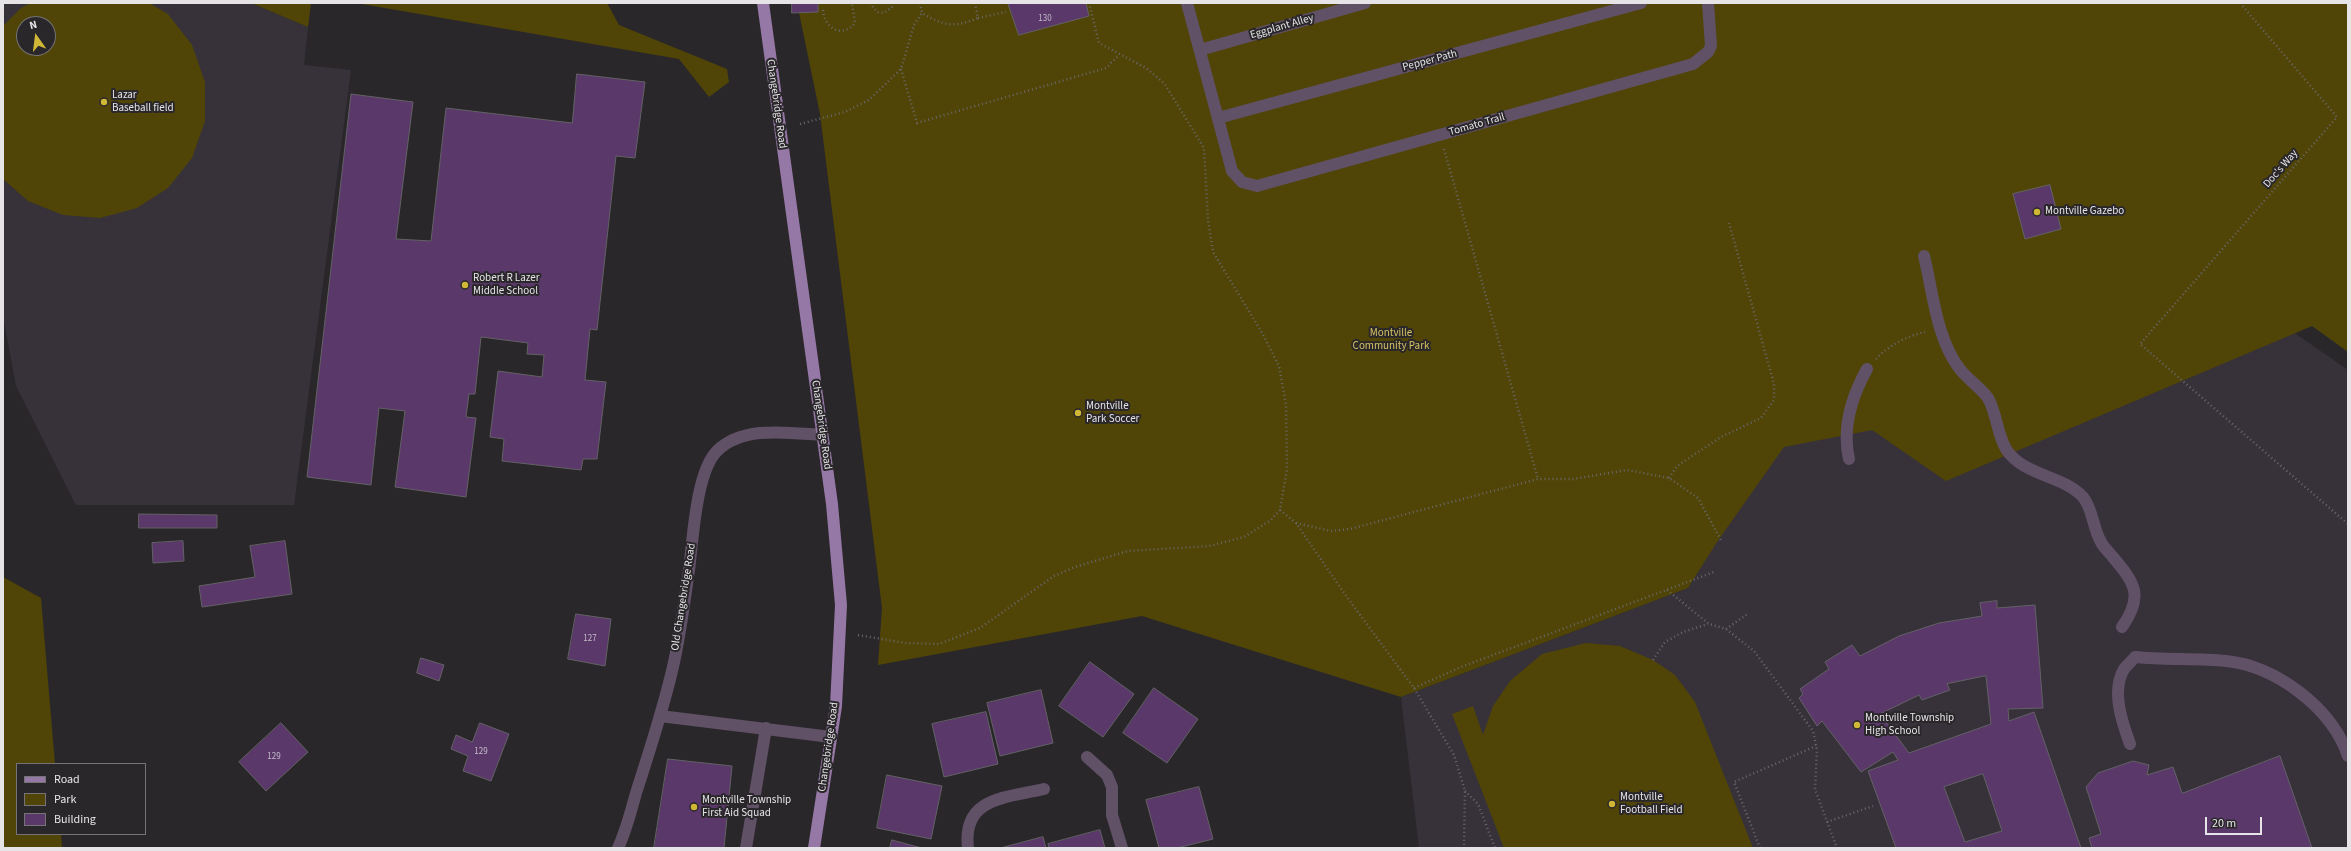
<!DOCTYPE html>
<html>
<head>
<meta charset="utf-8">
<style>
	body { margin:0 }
	#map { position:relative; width:2351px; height:851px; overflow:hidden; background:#2a272b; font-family:"Source Sans 3",sans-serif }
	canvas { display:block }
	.frame { position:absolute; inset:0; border:4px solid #e6e4e7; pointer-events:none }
	.legend { position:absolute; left:16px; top:763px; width:130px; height:72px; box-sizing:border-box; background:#2a272b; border:1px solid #757376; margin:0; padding:5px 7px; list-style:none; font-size:12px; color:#e6e4e7 }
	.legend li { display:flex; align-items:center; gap:8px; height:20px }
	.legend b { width:20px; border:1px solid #757376 }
	.north { position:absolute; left:16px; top:16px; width:40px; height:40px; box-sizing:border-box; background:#2a272b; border:1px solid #757376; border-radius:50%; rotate:346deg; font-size:11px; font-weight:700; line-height:16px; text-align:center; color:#e6e4e7 }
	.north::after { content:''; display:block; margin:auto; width:14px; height:18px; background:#d0b736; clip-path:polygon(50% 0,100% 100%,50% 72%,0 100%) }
	.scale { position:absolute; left:2205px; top:817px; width:57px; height:18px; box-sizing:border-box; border:2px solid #e6e4e7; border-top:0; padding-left:5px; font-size:12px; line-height:14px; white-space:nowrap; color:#e6e4e7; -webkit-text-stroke:3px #2a272b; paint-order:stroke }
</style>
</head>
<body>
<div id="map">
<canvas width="2351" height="851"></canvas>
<div class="frame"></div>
<ul class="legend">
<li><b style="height:5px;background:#9678a6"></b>Road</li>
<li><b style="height:11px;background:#504506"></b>Park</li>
<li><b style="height:11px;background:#5a396a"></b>Building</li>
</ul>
<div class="north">N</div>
<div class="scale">20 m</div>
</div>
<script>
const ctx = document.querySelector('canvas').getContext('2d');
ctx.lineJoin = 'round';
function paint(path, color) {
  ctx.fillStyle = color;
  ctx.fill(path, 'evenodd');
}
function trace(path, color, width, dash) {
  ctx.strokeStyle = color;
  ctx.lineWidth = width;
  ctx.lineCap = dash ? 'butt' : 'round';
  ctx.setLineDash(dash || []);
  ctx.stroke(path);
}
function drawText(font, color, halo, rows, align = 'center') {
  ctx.font = font + ' "Source Sans 3",sans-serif';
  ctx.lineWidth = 4;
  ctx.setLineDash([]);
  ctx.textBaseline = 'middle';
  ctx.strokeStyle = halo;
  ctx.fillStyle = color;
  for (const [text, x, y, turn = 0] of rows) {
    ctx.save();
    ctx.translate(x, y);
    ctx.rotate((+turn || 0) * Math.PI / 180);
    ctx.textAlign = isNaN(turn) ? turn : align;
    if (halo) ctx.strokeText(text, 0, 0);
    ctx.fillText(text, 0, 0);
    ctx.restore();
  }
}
paint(new Path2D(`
	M3 3H251L308 27 304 65 351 70 294 505H76L16 386 3 316ZM24 24H48V48H24Z
	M1996 126 2348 370V848H1419L1401 697 1688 588 1800 405Z`), '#37313a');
paint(new Path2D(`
	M30 3H149L168 14 192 45 205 82V121L192 158 168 188 137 208 100 218 63 215 28 201 3 179V26L21 8ZM24 24H48V48H24Z
	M251 3H311L308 27Z
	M356 3H607L619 25 727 69 729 82 709 97 679 59Z
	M797 3H2348V352L2312 326 1946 481 1872 430 1784 447 1717 542 1688 588 1401 697 1142 616 878 665 882 608 820 114Z
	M3 577 41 598 55 764H17V834H61L62 848H3Z
	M1586 643 1620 646 1653 660 1675 675 1695 702 1753 848H1504L1452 714 1473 706 1483 735 1493 706 1510 681 1542 654Z`), '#504506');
const building = new Path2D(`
	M792 3H818V12L792 13Z
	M1008 3H1086L1089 16 1019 35Z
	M577 74 645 82 635 158 616 156 597 330 590 329 585 380 606 382 597 459H583L581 470 502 461 504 439 490 437 498 371 542 377 544 355 527 354 528 343 481 337 475 394H469L466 417 476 418 466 497 395 487 405 411 379 408 371 485 307 477 351 94 413 102 396 239 431 241 446 108 572 123Z
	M2050 185 2061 229 2025 239 2013 194Z
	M139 514 217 515V528H139Z
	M183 541 184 561 153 563 152 543Z
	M285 541 292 594 202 607 199 586 255 577 250 546Z
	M1997 601V608L2035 605 2043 708 2008 709 2009 721 2034 712 2081 848H1896L1868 771 1898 760 1893 752 1861 772 1822 721 1817 726 1799 698 1803 694 1800 689 1829 669 1825 662 1852 645 1860 656 1899 636 1939 623 1982 616 1980 603ZM1986 676 1991 724 1909 753 1880 714 1919 695 1922 700 1950 690 1947 684ZM1983 774 2002 831 1965 842 1944 787Z
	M576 614 611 619 605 666 568 659Z
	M421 658 444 665 439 681 417 673Z
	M1090 662 1134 694 1103 737 1059 706Z
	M1154 688 1198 719 1167 763 1123 733Z
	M1041 690 1053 743 1000 756 987 703Z
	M986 712 998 764 944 777 932 724Z
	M281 723 308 752 266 791 239 762Z
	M480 723 509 734 491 781 463 771 468 756 451 749 456 735 472 742Z
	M2280 756 2312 848H2092L2089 838 2101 834 2086 787 2098 773 2133 761 2149 765 2147 775 2173 767 2182 793Z
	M668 759 732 766 724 848H654Z
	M887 775 942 786 931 839 877 828Z
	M1199 787 1213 839 1177 848H1159L1146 800Z
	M1100 830 1105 848H1049L1048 844Z
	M1043 837 1046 848H1001Z
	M892 840 918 847 922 848H890Z`);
paint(building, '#5a396a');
trace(building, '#636165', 1);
trace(new Path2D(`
	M870 3 877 12 884 13 892 7V3
	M920 3 922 13C944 26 954 28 978 18L975 3
	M2240 3 2337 117 2140 344 2348 524
	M823 10C824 28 842 39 855 23L852 3
	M978 18 1006 12
	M901 69 917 123 1106 68 1119 55
	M800 124 845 112 869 100 901 69 914 25 922 13
	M1444 149 1538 479
	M1876 359C1889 345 1907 336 1925 332
	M1669 478 1677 466 1721 437 1761 418 1774 400V384L1729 223
	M1280 510 1296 523 1344 593 1414 688 1454 755 1465 791 1464 848
	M1296 523 1331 531 1350 529 1538 479H1573L1627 470 1669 478 1698 498 1722 542
	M1667 590 1709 624 1726 629 1754 651 1813 731 1817 750 1815 789 1837 848
	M1726 629 1749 613
	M858 635 905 643 939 644 980 628 1054 576 1075 567 1128 551 1209 546 1244 537 1271 520 1280 510 1287 469 1286 405 1279 366 1261 331 1213 252 1208 220 1204 148 1164 83 1146 68 1099 43 1089 3
	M1653 660 1665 642 1683 632 1708 624
	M1414 688 1461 667 1714 572
	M1465 791 1478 804 1495 848
	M1827 822 1873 806
	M1760 848 1734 782 1816 746`), '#69676a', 2.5, [1, 3]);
trace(new Path2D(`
	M1187 3 1232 171 1242 182 1257 186 1693 64 1708 52 1711 46 1708 3
	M1200 50 1365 3
	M1218 118 1641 3
	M1924 256C1933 292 1936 337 1959 368 1967 379 1980 387 1988 398 1997 414 1997 434 2006 449 2023 476 2063 475 2083 497 2093 509 2093 529 2101 542 2103 547 2109 552 2112 556 2135 583 2144 596 2122 627
	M1849 459C1842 428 1852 396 1867 369
	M660 716 831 737
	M2130 744C2122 722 2111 691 2124 669 2127 665 2132 661 2135 657 2165 660 2196 658 2226 661 2276 666 2332 708 2348 756
	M1087 757 1107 775 1112 787V815L1122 848
	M618 848C626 831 631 811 636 793 649 753 662 713 672 671 680 638 684 604 689 570 693 539 696 472 717 451 743 425 790 433 822 435
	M746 848 766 728
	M968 848C962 797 1006 798 1044 789`), '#605167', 12);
trace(new Path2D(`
	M763 3 832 504 841 605 836 706 814 848`), '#9678a6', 12);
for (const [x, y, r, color] of [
	[104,102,4,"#d0b736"],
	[2037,212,4,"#d0b736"],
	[465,285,4,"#d0b736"],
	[1078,413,4,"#d0b736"],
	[1857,725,4,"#d0b736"],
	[1612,804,4,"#d0b736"],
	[694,807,4,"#d0b736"]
]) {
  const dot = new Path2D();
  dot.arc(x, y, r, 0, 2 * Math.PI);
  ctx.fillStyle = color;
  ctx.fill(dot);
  trace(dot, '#2a272b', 1.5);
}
drawText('9px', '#c3b9c8', null, [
	["130",1045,19],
	["127",590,639],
	["129",481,752],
	["129",274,757]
]);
drawText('11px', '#e6e4e7', '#2a272b', [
	["Eggplant Alley",1282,27,-16],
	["Pepper Path",1430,61,-15],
	["Changebridge Road",776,104,82],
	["Tomato Trail",1477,125,-16],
	["Doc's Way",2281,169,-49],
	["Changebridge Road",821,425,82],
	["Old Changebridge Road",684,597,-81],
	["Changebridge Road",829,747,-82]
]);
drawText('11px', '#e6e4e7', '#2a272b', [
	["Lazar",112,96],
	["Baseball field",112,109],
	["Montville Gazebo",2045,212],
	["Robert R Lazer",473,279],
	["Middle School",473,292],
	["Montville",1086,407],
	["Park Soccer",1086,420],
	["Montville Township",1865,719],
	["High School",1865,732],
	["Montville",1620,798],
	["Football Field",1620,811],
	["Montville Township",702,801],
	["First Aid Squad",702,814]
], 'left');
drawText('11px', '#d5c262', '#2a272b', [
	["Montville",1391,334],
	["Community Park",1391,347]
]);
</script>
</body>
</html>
